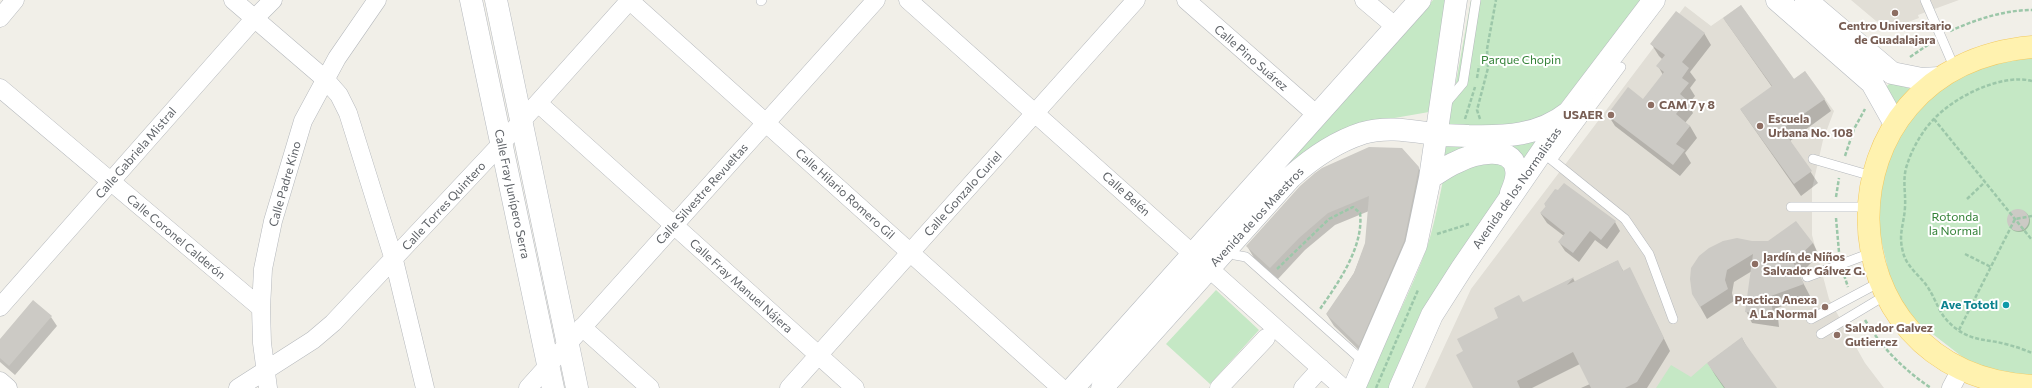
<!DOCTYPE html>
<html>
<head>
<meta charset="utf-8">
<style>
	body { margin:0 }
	canvas { display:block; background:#f1efe8 }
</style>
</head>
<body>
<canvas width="2032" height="388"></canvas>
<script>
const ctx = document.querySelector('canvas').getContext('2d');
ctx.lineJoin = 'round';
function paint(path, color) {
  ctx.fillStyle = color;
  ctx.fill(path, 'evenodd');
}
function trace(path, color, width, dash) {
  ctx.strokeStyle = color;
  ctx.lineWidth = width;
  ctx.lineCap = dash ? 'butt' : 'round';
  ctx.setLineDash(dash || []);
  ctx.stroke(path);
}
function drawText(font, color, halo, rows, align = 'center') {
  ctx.font = font + ' Commissioner,sans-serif';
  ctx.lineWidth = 4;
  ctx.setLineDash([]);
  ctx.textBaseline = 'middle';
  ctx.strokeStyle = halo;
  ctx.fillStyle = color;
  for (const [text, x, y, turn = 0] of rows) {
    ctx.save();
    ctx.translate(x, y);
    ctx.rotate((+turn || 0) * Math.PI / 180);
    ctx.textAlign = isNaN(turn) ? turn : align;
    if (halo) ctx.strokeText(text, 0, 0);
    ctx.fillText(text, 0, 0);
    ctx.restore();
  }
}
paint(new Path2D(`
	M1851 0H1959L1918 15 1919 18 1903 24 1889 25 1876 21Z
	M1741 5 1794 79 1805 71 1834 111 1823 140 1812 189V235L1829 299 1865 363 1884 388H1425L1471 289 1685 6 1711 26Z`), '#e1ded6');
paint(new Path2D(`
	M1433 0H1448L1429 112 1383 120 1206 250Z
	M1471 0H1644L1548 120 1447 131Z
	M2032 57V375L2004 373 1969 362 1912 318 1892 287 1876 217 1881 181 1893 147 1911 120 1930 98 1950 83 1983 66Z
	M1891 82 1914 90 1899 108 1886 87Z
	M1541 134 1523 168 1501 148Z
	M1446 142H1483L1441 165Z
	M1496 158 1513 172 1390 388H1365C1384 340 1411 294 1428 244 1435 222 1439 199 1444 176Z
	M1216 290 1259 330 1210 384 1166 344Z
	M1707 363 1725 388H1656L1671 365 1691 377Z`), '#c5e8c5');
paint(new Path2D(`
	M1724 19 1794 80 1824 99 1831 111 1790 141 1818 183 1801 196 1741 110 1772 87Z
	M1704 33 1711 45 1690 72 1696 80 1690 88 1695 96 1688 104 1693 113 1685 123 1690 126 1697 138 1685 153 1691 163 1680 176 1615 126 1608 115 1643 100 1663 75 1658 66 1663 60 1659 56 1652 45Z
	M1418 167 1425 179 1410 254 1366 357 1334 326 1327 315 1354 273 1366 243 1369 211 1335 225 1305 250 1278 279 1254 258 1247 246Z
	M1545 204 1615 222 1620 231 1607 249 1595 240 1579 262 1565 251 1559 242 1564 236 1547 223 1541 214 1546 207Z
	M2008 221a11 11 0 1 1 22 0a11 11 0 1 1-22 0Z
	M1752 242 1813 243 1819 255 1799 275 1810 296 1777 308 1779 327 1752 323 1746 311 1752 271 1734 282 1732 293 1734 301 1707 319 1693 294Z
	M1617 261 1624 272 1630 269 1670 351 1647 388H1581L1590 384 1580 364 1532 388H1474L1464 351 1499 318 1523 304 1573 278 1575 282Z
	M51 317 57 326 15 375 0 362V340Z
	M1742 338 1749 351 1776 388H1724L1715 375 1708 363Z`), '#0003');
paint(new Path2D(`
	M1741 5 1794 79 1805 71 1825 99 1782 129 1812 171 1794 184 1740 109 1772 86 1723 18Z
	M1676 11 1705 33 1682 62 1689 68 1682 78 1689 83 1680 94 1687 100 1676 114 1690 126 1676 144 1685 150 1673 165 1607 115 1628 87 1643 99 1664 72 1656 66 1665 55 1650 44Z
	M1369 147 1402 148 1419 167 1404 241 1359 346 1326 314 1354 273 1365 243 1369 196 1328 213 1299 238 1270 268 1246 246 1300 186 1315 173 1322 168Z
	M1564 183 1616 221 1601 240 1590 231 1573 253 1558 242 1565 233 1540 213 1546 206 1544 204 1555 189 1558 190Z
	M2007 220a11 11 0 1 1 22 0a11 11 0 1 1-22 0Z
	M1796 221 1813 243 1793 262 1804 284 1771 296 1773 315 1745 312 1753 254 1727 270 1725 280 1728 289 1700 307 1692 294 1690 279 1691 268 1699 256 1709 248 1723 241 1737 238 1752 241H1768Z
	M1618 260 1623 271 1630 267 1664 338 1637 382 1625 388H1591L1573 352 1517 381 1520 388H1473L1456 355 1463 351 1457 339 1498 318 1494 308 1519 295 1523 302 1574 277 1567 285Z
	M33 300 52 316 9 366 0 358V339Z
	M1742 337 1744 342 1777 388H1725L1707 363Z`), '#cccac5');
const lane = new Path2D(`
	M1925 0 1955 69
	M761 1 762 0
	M1446 103 1463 83 1476 0
	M1542 152 1625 219 1649 254 1673 319
	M1813 159 1872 176
	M1552 160 1621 67
	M1791 207H1868
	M1228 249 1235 255 1246 257 1365 363
	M1807 277 1871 253
	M1811 319 1880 282
	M1821 334 1886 295`);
const street = new Path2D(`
	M233 0 325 79 339 95 348 113 394 260 425 388
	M629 0 1061 388
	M908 0 1343 388
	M1186 0 1317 115
	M1364 0 1396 27
	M0 18 15 0
	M0 88 261 308
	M538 103 855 388
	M0 307 254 19 273 0
	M582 327 650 388
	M0 381 8 388
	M238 388 313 340 333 323 501 144 630 0
	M268 388 262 343 261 308 263 269 273 221 303 121 337 58 377 0
	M528 388 876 0
	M789 388 1136 0
	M1219 388 1266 338
	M1303 388 1321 368
	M1951 388 1961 369`);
const secondary = new Path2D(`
	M471 0 553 388
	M496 0 577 388
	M1777 0 1872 83 1895 124
	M1806 0 1892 73 1922 79 1939 78
	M1430 178C1439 172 1447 166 1457 162 1472 154 1512 143 1516 169 1518 178 1514 186 1511 193
	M1073 388 1420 0
	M1102 388 1291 177C1312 158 1335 142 1363 133 1388 126 1411 131 1435 134 1446 136 1458 135 1468 136 1505 137 1539 136 1569 112
	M1354 388 1416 245 1430 178 1456 0
	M1400 388 1432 315 1462 268 1569 112 1654 0`);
const primary = new Path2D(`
	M2032 47C1811 66 1817 374 2032 386`);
trace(lane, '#b5b8bc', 10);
trace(street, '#b5b8bc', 19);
trace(secondary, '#b6babf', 23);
trace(primary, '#f2c960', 23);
trace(new Path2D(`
	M1950 31C1975 20 2003 10 2032 10
	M1910 57 1932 42
	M1477 78 1479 66
	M2032 81C2002 73 1954 97 1934 119 1922 131 1912 149 1907 165 1902 179 1906 194 1905 207 1904 225 1898 234 1903 252 1906 266 1919 275 1927 286 1939 304 1938 316 1958 330 1975 342 1990 339 2009 345 2017 347 2025 350 2032 353
	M1465 119 1475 87
	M1480 119 1477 110 1488 68 1487 49 1496 0
	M1934 119 2032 240
	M1845 156 1854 129 1865 109
	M1836 197 1839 178
	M1967 199 1985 182
	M1836 218 1839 252
	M1437 234 1469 224
	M1965 254 1991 267
	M1277 269 1329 219 1353 207 1360 213C1364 246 1339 282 1320 309
	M1844 275 1848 287
	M1865 320C1882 348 1904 370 1931 388
	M1959 330 2015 219 2032 216
	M1376 388 1418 290`), '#9cc7a9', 2.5, [4, 2]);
trace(lane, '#fff', 9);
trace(street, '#fff', 18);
trace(secondary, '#fff', 22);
trace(primary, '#fff2af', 22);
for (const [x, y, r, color] of [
	[1895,13,4,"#8d6e63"],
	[1651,105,4,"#8d6e63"],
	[1611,115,4,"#8d6e63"],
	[1760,126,4,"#8d6e63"],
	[1755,264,4,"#8d6e63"],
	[2006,305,4,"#0f9aa8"],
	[1825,307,4,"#8d6e63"],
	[1837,335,4,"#8d6e63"]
]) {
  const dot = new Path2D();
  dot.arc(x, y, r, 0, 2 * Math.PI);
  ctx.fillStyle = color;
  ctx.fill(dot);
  trace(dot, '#fff', 1.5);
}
drawText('bold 12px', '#785e54', '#fff', [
	["Centro Universitario",1895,26,"center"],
	["de Guadalajara",1895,40,"center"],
	["CAM 7 y 8",1659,105],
	["USAER",1603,115,"right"],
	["Escuela",1768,119],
	["Urbana No. 108",1768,133],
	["Jardín de Niños",1763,257],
	["Salvador Gálvez G.",1763,271],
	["Practica Anexa",1817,300,"right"],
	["A La Normal",1817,314,"right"],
	["Salvador Galvez",1845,328],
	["Gutierrez",1845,342]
], 'left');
drawText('12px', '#5f6368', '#fff', [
	["Calle Pino Suárez",1251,58,41],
	["Calle Gabriela Mistral",136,153,-49],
	["Calle Padre Kino",285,184,-74],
	["Avenida de los Normalistas",1517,188,-55],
	["Calle Fray Junípero Serra",512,194,78],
	["Calle Silvestre Revueltas",702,194,-48],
	["Calle Hilario Romero Gil",845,194,42],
	["Calle Gonzalo Curiel",963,194,-48],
	["Calle Belén",1126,194,42],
	["Calle Torres Quintero",444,206,-47],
	["Avenida de los Maestros",1257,217,-47],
	["Calle Coronel Calderón",176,237,40],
	["Calle Fray Manuel Nájera",741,286,42]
]);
drawText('12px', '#348238', '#fff', [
	["Parque Chopin",1521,60],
	["Rotonda",1955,217],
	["la Normal",1955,231]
]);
drawText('bold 12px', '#0d838f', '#fff', [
	["Ave Tototl",1998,305]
], 'right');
</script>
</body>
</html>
